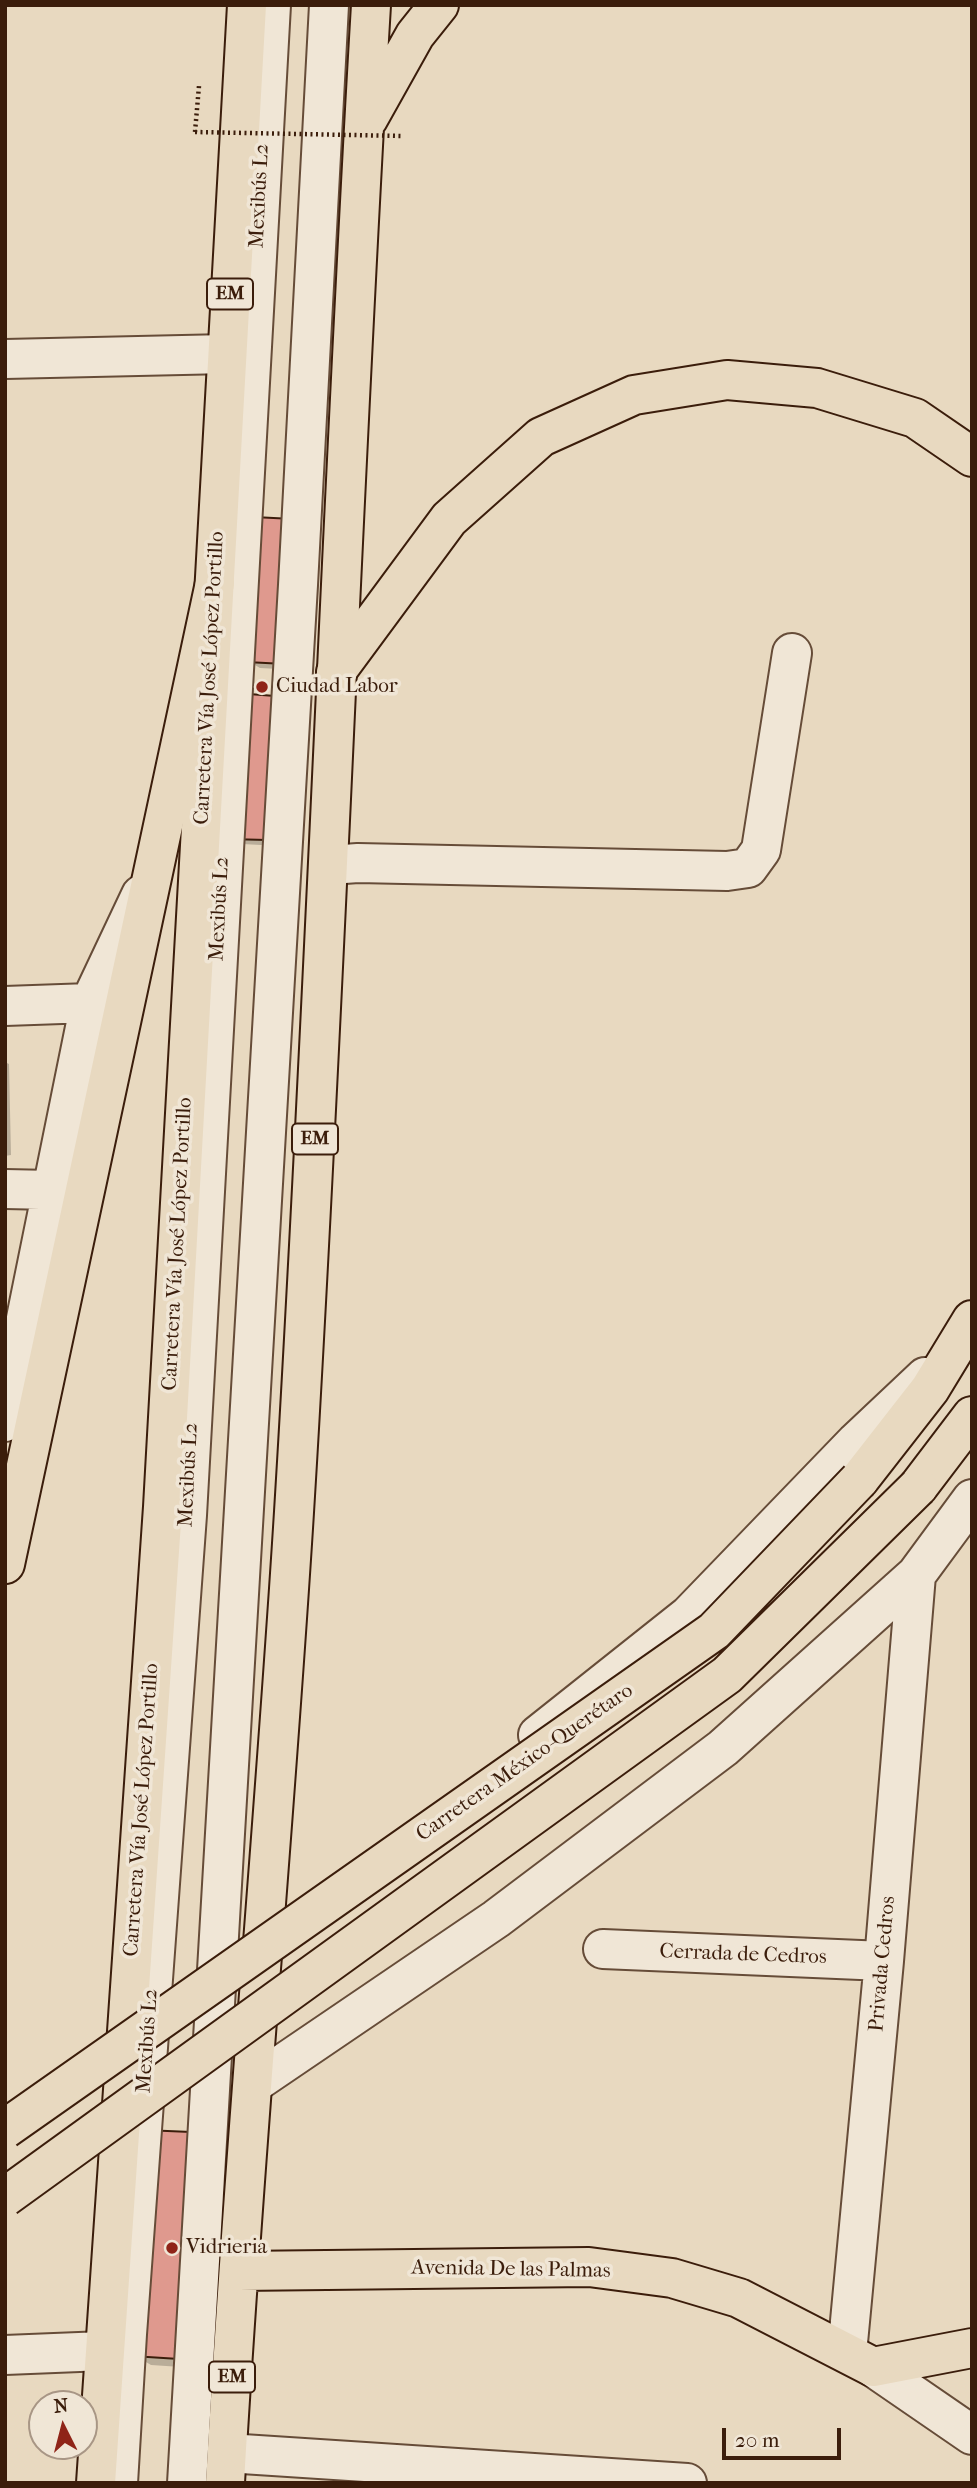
<!DOCTYPE html>
<html>
<head>
<meta charset="utf-8">
<style>
	body { margin:0 }
	#map { position:relative; width:977px; height:2488px; overflow:hidden; background:#e8d9c0; font-family:"IM FELL French Canon",serif }
	canvas { display:block }
	.frame { position:absolute; inset:0; border:7px solid #3b1d0b; pointer-events:none }
	.north { position:absolute; left:28px; top:2390px; width:70px; height:70px; box-sizing:border-box; background:#f0e6d6; border:2px solid #a89685; border-radius:50%; rotate:354deg; font-size:19px; font-weight:700; line-height:28px; text-align:center; color:#3b1d0b }
	.north::after { content:''; display:block; margin:auto; width:24px; height:32px; background:#8f2418; clip-path:polygon(50% 0,100% 100%,50% 72%,0 100%) }
	.scale { position:absolute; left:722px; top:2428px; width:119px; height:32px; box-sizing:border-box; border:4px solid #3b1d0b; border-top:0; padding-left:9px; font-size:21px; line-height:24px; white-space:nowrap; color:#3b1d0b; -webkit-text-stroke:5px #f0e6d6; paint-order:stroke }
</style>
</head>
<body>
<div id="map">
<canvas width="977" height="2488"></canvas>
<div class="frame"></div>
<div class="north">N</div>
<div class="scale">20 m</div>
</div>
<script>
const ctx = document.querySelector('canvas').getContext('2d');
ctx.lineJoin = 'round';
function paint(path, color) {
  ctx.fillStyle = color;
  ctx.fill(path, 'evenodd');
}
function trace(path, color, width, dash) {
  ctx.strokeStyle = color;
  ctx.lineWidth = width;
  ctx.lineCap = dash ? 'butt' : 'round';
  ctx.setLineDash(dash || []);
  ctx.stroke(path);
}
function drawText(font, color, halo, rows, align = 'center') {
  ctx.font = font + ' "IM FELL French Canon",serif';
  ctx.lineWidth = 7;
  ctx.setLineDash([]);
  ctx.textBaseline = 'middle';
  ctx.strokeStyle = halo;
  ctx.fillStyle = color;
  for (const [text, x, y, turn = 0] of rows) {
    ctx.save();
    ctx.translate(x, y);
    ctx.rotate((+turn || 0) * Math.PI / 180);
    ctx.textAlign = isNaN(turn) ? turn : align;
    if (halo) ctx.strokeText(text, 0, 0);
    ctx.fillText(text, 0, 0);
    ctx.restore();
  }
}
paint(new Path2D(`
	M293 521 297 670 260 668 248 661Z
	M238 695 279 846 242 844Z
	M5 1062 9 1064 11 1155 5 1156Z
	M190 2134 196 2368 151 2365 134 2355Z`), '#0003');
const building = new Path2D(`
	M254 517 293 519 285 664 246 662Z
	M236 693 275 696 267 840 228 839Z
	M144 2130 191 2132 179 2359 132 2356Z`);
paint(building, '#df998e');
trace(building, '#3b1d0b', 2);
const minor = new Path2D(`
	M5 359 227 354
	M330 865 358 863 727 871 748 868 761 850 792 653
	M5 1006 90 1003
	M5 1189 52 1190
	M5 1422 90 1003 141 895
	M538 1735 689 1615 856 1442 925 1377
	M603 1949 884 1961
	M253 2084 496 1919 723 1748 916 1575 972 1499
	M847 2353 884 1961 916 1575
	M5 2355 104 2351
	M873 2367 972 2435
	M227 2453 687 2483
	M118 2483 127 2334 187 1515 271 5
	M187 2483 298 585 329 5`);
const major = new Path2D(`
	M368 119 415 35 439 5
	M239 2271 589 2267 672 2278 739 2298 873 2367 972 2348
	M96 2483 163 1507 247 5
	M225 2483C243 2159 274 1836 294 1512 325 1010 341 507 371 5`);
const highway = new Path2D(`
	M336 672 449 519 541 437 634 395 727 380 817 388 915 418 972 457
	M859 1480 930 1389 972 1320
	M918 1487 972 1416
	M5 1564 215 583`);
trace(minor, '#664c38', 42);
trace(major, '#3b1d0b', 42);
trace(highway, '#3b1d0b', 42);
trace(new Path2D(`
	M195 132 199 86`), '#3b1d0b', 4.5, [2, 3.5]);
trace(minor, '#f0e6d6', 38);
trace(major, '#e8d9c0', 38);
trace(highway, '#e8d9c0', 38);
const highwayBridge = new Path2D(`
	M5 2129 714 1631 859 1480
	M5 2197 727 1675 918 1487`);
trace(highwayBridge, '#3b1d0b', 42, []);
trace(new Path2D(`
	M195 132 403 136`), '#3b1d0b', 4.5, [2, 3.5]);
trace(highwayBridge, '#e8d9c0', 38);
for (const [x, y, r, color] of [
	[262,687,7,"#8f2418"],
	[172,2248,7,"#8f2418"]
]) {
  const dot = new Path2D();
  dot.arc(x, y, r, 0, 2 * Math.PI);
  ctx.fillStyle = color;
  ctx.fill(dot);
  trace(dot, '#f0e6d6', 2.5);
}
for (const [x, y, w] of [
	[230,294,46],
	[315,1139,46],
	[232,2377,46]
]) {
  const box = new Path2D();
  box.roundRect(x - w / 2, y - 15.5, w, 31, 5);
  ctx.fillStyle = '#f0e6d6';
  ctx.fill(box);
  trace(box, '#3b1d0b', 2);
}
drawText('bold 19px', '#3b1d0b', null, [
	["EM",230,294],
	["EM",315,1139],
	["EM",232,2377]
]);
drawText('21px', '#3b1d0b', '#f0e6d6', [
	["Mexibús L2",260,196,-87],
	["Carretera Vía José López Portillo",210,678,-87],
	["Mexibús L2",220,909,-87],
	["Carretera Vía José López Portillo",178,1244,-87],
	["Mexibús L2",189,1475,-87],
	["Carretera México-Querétaro",525,1763,-35],
	["Carretera Vía José López Portillo",142,1810,-86],
	["Cerrada de Cedros",743,1955,2],
	["Privada Cedros",883,1964,-85],
	["Mexibús L2",148,2041,-86],
	["Avenida De las Palmas",511,2270,1]
]);
drawText('21px', '#3b1d0b', '#f0e6d6', [
	["Ciudad Labor",276,687],
	["Vidrieria",186,2248]
], 'left');
</script>
</body>
</html>
